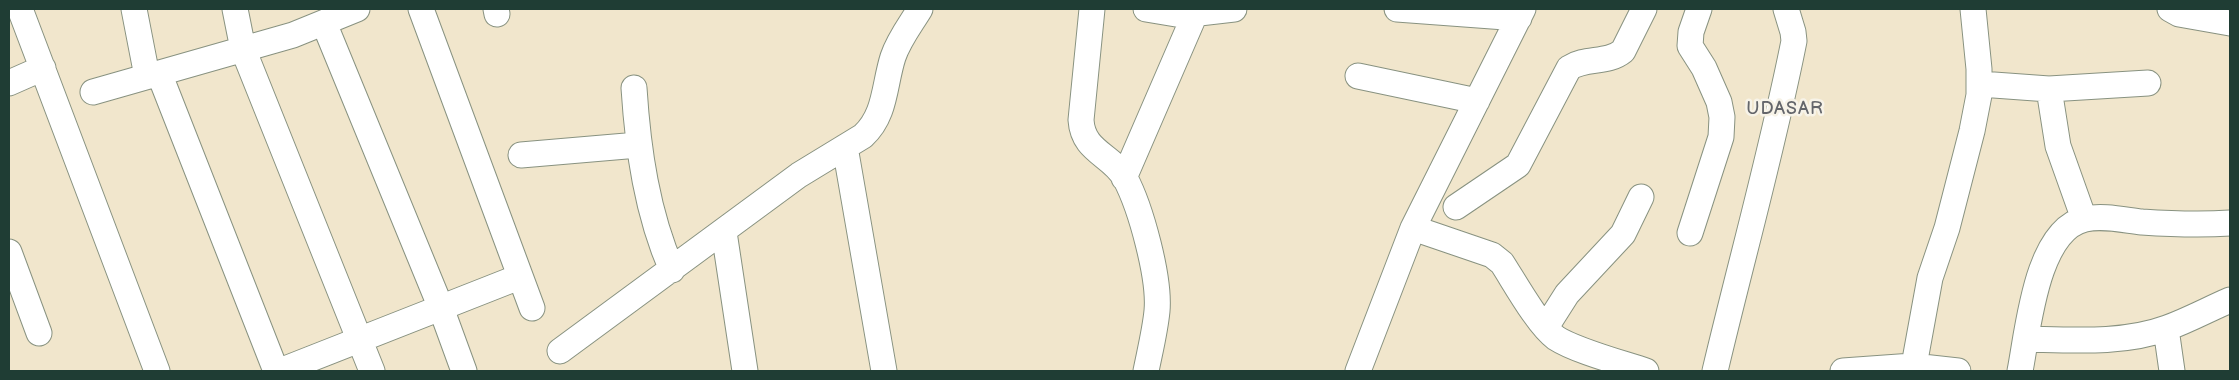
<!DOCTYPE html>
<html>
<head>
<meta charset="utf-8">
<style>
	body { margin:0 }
	#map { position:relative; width:2239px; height:380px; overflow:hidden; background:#f1e6cc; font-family:"Balsamiq Sans",sans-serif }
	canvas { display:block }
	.frame { position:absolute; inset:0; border:10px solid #1f3d34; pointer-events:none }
</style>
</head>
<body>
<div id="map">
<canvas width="2239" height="380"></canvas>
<div class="frame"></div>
</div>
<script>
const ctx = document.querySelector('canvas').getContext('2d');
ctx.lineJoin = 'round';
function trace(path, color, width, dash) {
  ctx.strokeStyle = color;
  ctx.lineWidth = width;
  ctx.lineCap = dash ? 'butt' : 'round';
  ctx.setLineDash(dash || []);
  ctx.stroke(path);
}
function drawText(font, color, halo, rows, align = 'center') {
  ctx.font = font + ' "Balsamiq Sans",sans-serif';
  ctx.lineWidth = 5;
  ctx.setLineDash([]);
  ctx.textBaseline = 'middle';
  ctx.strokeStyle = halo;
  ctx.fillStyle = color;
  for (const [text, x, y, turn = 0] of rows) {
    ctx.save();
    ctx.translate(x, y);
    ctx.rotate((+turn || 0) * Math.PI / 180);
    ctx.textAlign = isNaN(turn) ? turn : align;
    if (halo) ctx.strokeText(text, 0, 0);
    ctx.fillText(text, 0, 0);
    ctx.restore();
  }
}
const minor = new Path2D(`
	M20 9 157 371
	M134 9 147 76
	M235 9 243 49 372 371
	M421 9 532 308
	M496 9 497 14
	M1092 9 1081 120C1083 152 1111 154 1125 178 1141 208 1160 278 1157 311 1155 331 1150 351 1146 371
	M1146 9 1182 15 1234 9
	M1397 9 1519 18
	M2170 9 2179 14 2230 23
	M324 23 441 308 464 371
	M159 73 276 371
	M1358 76 1477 101
	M9 83 43 68
	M1980 84 2049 89 2148 83
	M634 88C638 150 647 213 672 270
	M2049 89 2058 146 2084 219
	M93 92 293 35 357 9
	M845 147 884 371
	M521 155 638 145
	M1124 178 1195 14
	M1456 207 1518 165 1569 68C1586 57 1607 64 1623 51L1644 9
	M1413 228 1492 255 1502 263C1515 283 1538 325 1556 338 1576 351 1622 363 1646 371
	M724 232 745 371
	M1690 233 1721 137 1722 117 1719 102 1704 68 1690 46 1691 32 1699 9
	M9 252 39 333
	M1546 327 1567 294 1623 234 1641 197
	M2166 329 2172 371
	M2026 339C2072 340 2124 344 2167 328 2189 320 2209 309 2230 300
	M560 351 799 175 863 136C886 115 884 85 893 57 899 39 911 24 920 9
	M280 371 519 277
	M1358 371 1413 228 1523 9
	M1715 371C1741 261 1772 152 1794 41L1793 32 1786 9
	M1843 371 1913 366 1958 371
	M1913 371 1930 278 1947 228 1972 131 1979 95V69L1973 9
	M2020 371C2028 331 2036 230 2085 219 2103 215 2124 220 2142 222 2172 224 2201 225 2230 223`);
trace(minor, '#889280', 27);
trace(minor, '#fff', 25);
ctx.letterSpacing = '1px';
drawText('18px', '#64666b', '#f7f3e8', [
	["UDASAR",1785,109]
]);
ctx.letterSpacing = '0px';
</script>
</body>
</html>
